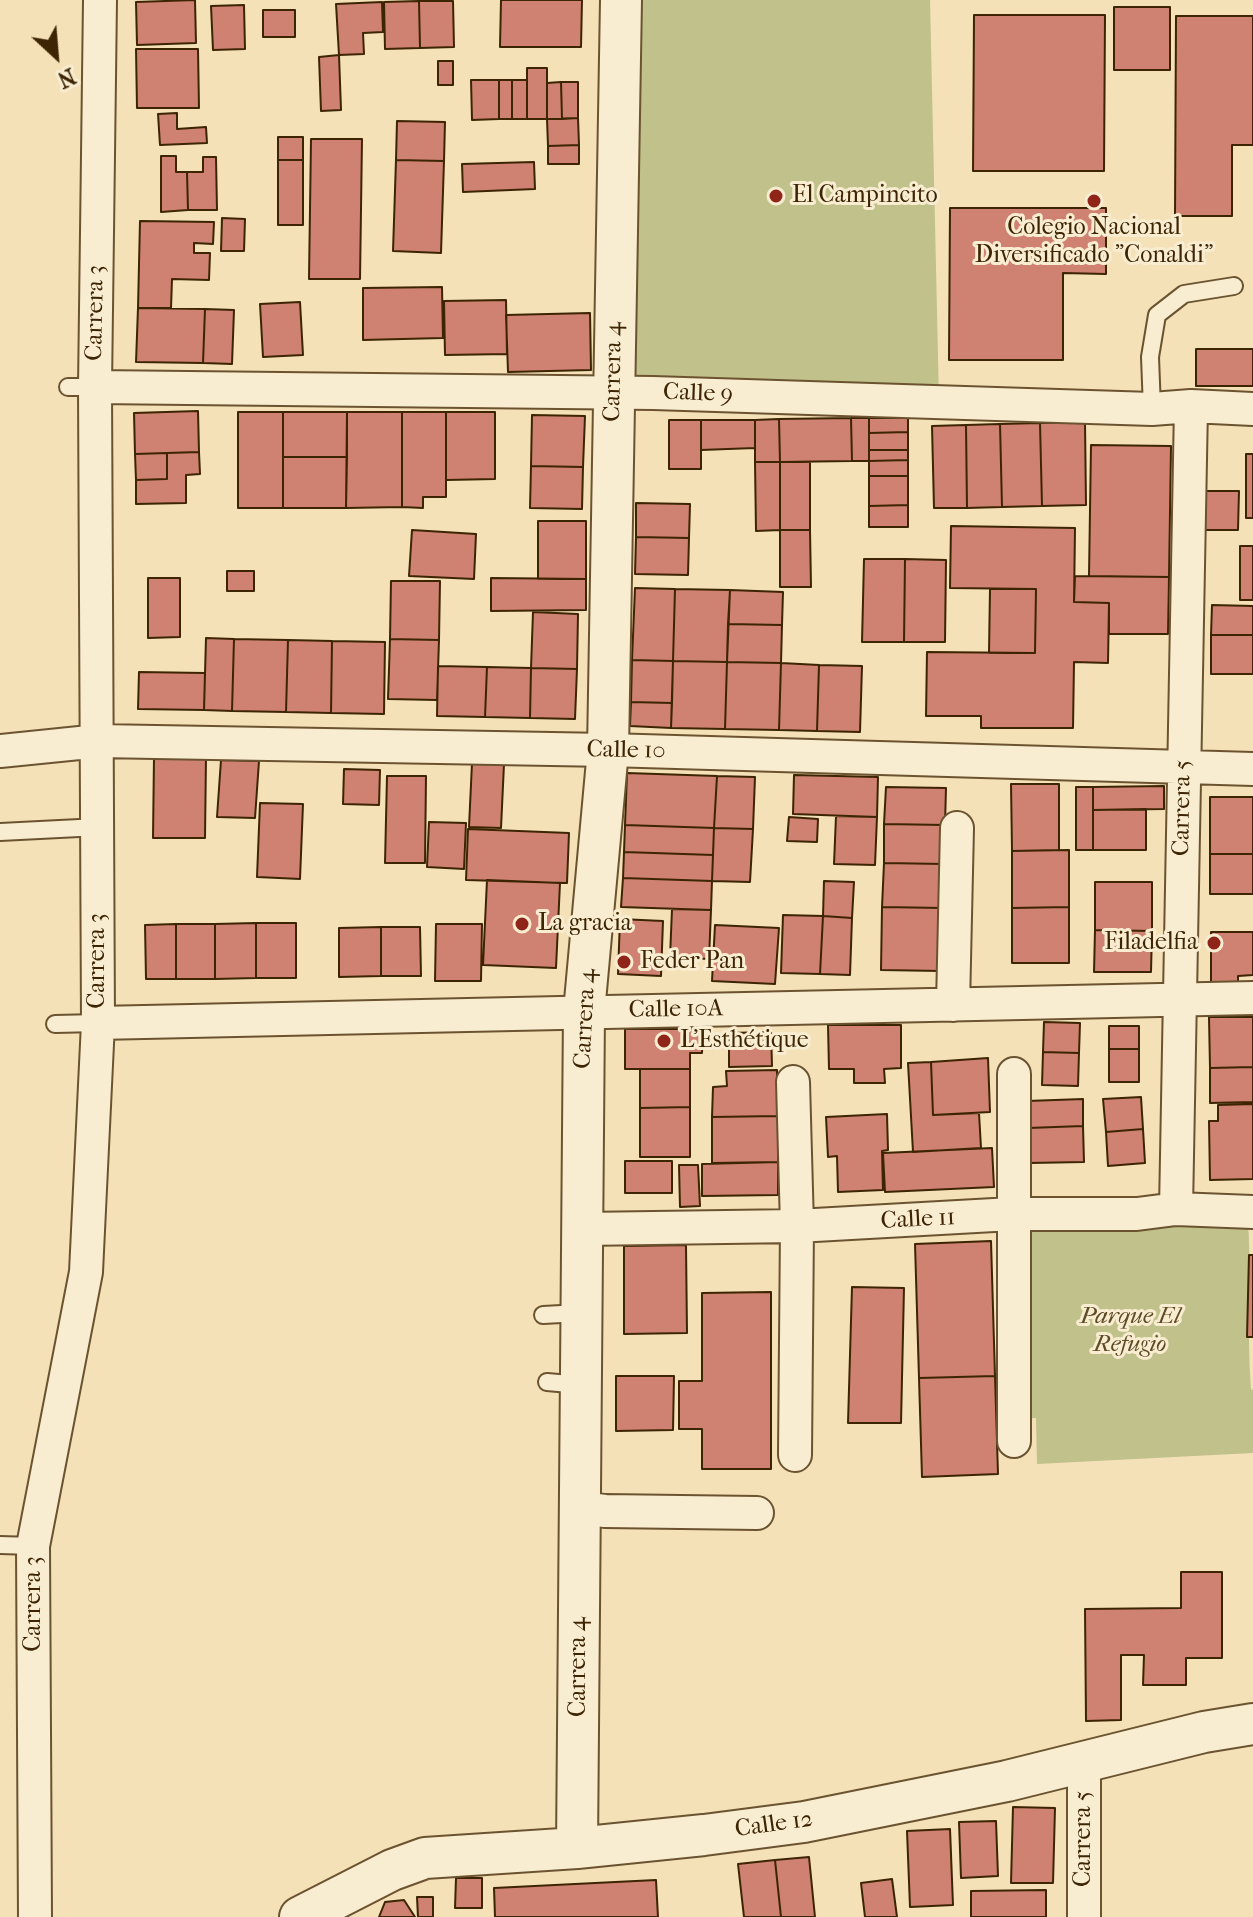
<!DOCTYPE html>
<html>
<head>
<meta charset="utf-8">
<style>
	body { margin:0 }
	#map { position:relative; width:1253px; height:1917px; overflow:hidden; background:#f4e1b8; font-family:"IM FELL French Canon",serif }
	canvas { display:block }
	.north { position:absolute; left:16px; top:16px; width:80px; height:80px; -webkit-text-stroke:6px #f8ecd1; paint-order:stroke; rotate:154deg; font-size:22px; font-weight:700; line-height:32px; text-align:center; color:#3d2403 }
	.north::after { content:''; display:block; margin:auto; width:28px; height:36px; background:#3d2403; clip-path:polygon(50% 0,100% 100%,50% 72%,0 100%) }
</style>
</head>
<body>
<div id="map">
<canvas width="1253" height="1917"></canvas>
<div class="north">N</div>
</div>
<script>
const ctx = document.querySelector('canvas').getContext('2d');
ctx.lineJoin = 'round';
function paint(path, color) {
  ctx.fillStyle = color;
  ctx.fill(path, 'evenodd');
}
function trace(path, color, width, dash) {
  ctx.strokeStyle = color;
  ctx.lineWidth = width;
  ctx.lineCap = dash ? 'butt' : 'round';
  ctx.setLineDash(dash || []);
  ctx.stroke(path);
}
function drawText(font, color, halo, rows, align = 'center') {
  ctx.font = font + ' "IM FELL French Canon",serif';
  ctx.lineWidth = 6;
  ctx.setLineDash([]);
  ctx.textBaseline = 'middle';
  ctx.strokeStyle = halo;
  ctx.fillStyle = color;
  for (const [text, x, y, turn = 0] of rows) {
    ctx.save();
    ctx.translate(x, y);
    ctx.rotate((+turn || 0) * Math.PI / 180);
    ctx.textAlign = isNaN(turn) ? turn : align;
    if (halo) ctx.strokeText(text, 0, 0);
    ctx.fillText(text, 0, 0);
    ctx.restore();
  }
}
paint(new Path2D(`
	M621 0H930L939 401 613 394Z
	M1247 1212C1253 1271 1246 1329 1251 1389L1253 1390V1453L1037 1464 1036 1418H1014L1012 1214Z`), '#c0c18b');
const building = new Path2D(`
	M195 0 196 43 137 45 136 2Z
	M501 0H582L581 47H500Z
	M419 1 420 48 385 49 384 2Z
	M419 1H453L454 47 420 48Z
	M382 2 383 32 363 33 364 54 339 55 336 4Z
	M244 5 245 49 213 50 211 6Z
	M1114 7H1170V70H1114Z
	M263 10H295V37H263Z
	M974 15H1105L1104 171H973Z
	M1176 16H1253V145H1232V216H1175Z
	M136 49H198L199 108H137Z
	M339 55 341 110 321 111 319 57Z
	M438 61H453V85H438Z
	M527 68H547V119H527Z
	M471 80H499V119L472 120Z
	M499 80H512V119H499Z
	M512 80H527V119H512Z
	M561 82 562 119H547V83Z
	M561 82H578V118L562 119Z
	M177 113V129L206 127 207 143 160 145 158 114Z
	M578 118 579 145 548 146 547 119Z
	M397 121 445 122 444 161 396 160Z
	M278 137H303V160H278Z
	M311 139H362L360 279H309Z
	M579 145V164H548V146Z
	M161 156H176V172H187L188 210 161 212Z
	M203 157H216L217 210H188L187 172H203Z
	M278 160H303V225H278Z
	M396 160 444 161 441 253 393 251Z
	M534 162 535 189 463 192 462 164Z
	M950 208H1106V274L1063 273V360H949Z
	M222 218 245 219 244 251H221Z
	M140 221 214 222 213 244 194 243V253H210L209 280 172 279 171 308H138Z
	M442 287 443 338 363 340V288Z
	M506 300 507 354 445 355 444 301Z
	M300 302 303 355 263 357 260 304Z
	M138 308 205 309 203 363 136 362Z
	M205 309 234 310 232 364 203 363Z
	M590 313 591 370 508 372 506 315Z
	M1196 349H1253V386H1196Z
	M198 411 199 452 135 454 134 413Z
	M238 412H283V508H238Z
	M283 412H347V457H283Z
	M347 412H402V507L346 508Z
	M402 412H446V497H423V508L402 507Z
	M446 412H495V479L446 480Z
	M532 415 585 416 583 467 531 466Z
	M851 418H869V461H852Z
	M851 418 852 461 780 462 779 419Z
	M869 418H908V432L869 433Z
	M779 419 780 462H755V420Z
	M669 420H701V469H669Z
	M701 420H755V448L701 450Z
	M1085 422 1086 505 1042 506 1040 423Z
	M1040 423 1042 506 1002 507 1000 424Z
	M1000 424 1002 507 967 508 966 425Z
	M966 425 967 508H934L932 426Z
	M908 432V450H869V433Z
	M1091 445 1171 446 1169 577 1089 576Z
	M869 450H908V460L869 461Z
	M199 452 200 474 186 475V503L136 504V480L167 479V453Z
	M167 453V479L136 480 135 454Z
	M1246 454H1253V518H1246Z
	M283 457H347L346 508H283Z
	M908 460V476H869V461Z
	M755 462H780V530L756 531Z
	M780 462H810V530H780Z
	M531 466 583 467 582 509 530 508Z
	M869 476H908V505L869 506Z
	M1205 491H1239L1238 530H1205Z
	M636 503 690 504 689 538 636 537Z
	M908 505V527H869V506Z
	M538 521H586V579H538Z
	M951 526 1075 528 1074 602 1109 603 1108 663 1074 662 1073 728H981V716H926L927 652 1035 653 1036 589 950 588Z
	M412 530 476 534 474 579 409 576Z
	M780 530H810L811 587H780Z
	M636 537 689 538 688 575 635 574Z
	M1240 546H1253V600H1240Z
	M864 559H905L904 642H862Z
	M905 559 946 560 945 642H904Z
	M227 571H254V591H227Z
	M1075 576 1169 577 1168 634H1109V603L1074 602Z
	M148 578H180V637L148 638Z
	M491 578 586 579V610L491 611Z
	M391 581H440L439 640 390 639Z
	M635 588 675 589 673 661 632 660Z
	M675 589 730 590 727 662 673 661Z
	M990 589H1036L1035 653H989Z
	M730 590 783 592 782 625 728 624Z
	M1212 605 1253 606V635H1211Z
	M533 612 578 614 577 669 531 668Z
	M728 624 782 625 781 663 727 662Z
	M1211 635H1253V674H1211Z
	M206 638 234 639 232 711 204 710Z
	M234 639 288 640 286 712 232 711Z
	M390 639 439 640 437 700 388 699Z
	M288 640 332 641 331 713 286 712Z
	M332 641 385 642 384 714 331 713Z
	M632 660 673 661 672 703 631 702Z
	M673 661 727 662 725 729 671 728Z
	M727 662 781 663 779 730 725 729Z
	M781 663 819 665 817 731 779 730Z
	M819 665 862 666 860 732 817 731Z
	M438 666 487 667 485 717 437 716Z
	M487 667 531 668 530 718 485 717Z
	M531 668 577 669 575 719 530 718Z
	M139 672 205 673 204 710 138 709Z
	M631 702 672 703 671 728 630 726Z
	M154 757H206L205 838H153Z
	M221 760 259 761 255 818 217 817Z
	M472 763 504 764 501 828 469 827Z
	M344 769 380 770 379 805 343 804Z
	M627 773 717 776 714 828 625 825Z
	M794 775 878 777 877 817 793 814Z
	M387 776H426L425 863H385Z
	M717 776 755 777 753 829 714 828Z
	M1011 784H1059V850L1012 851Z
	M1164 786V809L1093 810V787Z
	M886 787 946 788 945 825 884 824Z
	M1076 787H1093V850H1076Z
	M1210 797H1253V854H1210Z
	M260 803 303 804 300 879 257 877Z
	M1146 809V850H1093V810Z
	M836 816 877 817 875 865 834 864Z
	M789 817 818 819 817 842 787 841Z
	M429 822 466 823 464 869 427 867Z
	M884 824 945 825 944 864 884 863Z
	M625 825 714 828 713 855 624 852Z
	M714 828 753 829 750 882 712 881Z
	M468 829 569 833 567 883 466 880Z
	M1069 850V907L1012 908V851Z
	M624 852 713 855 712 881 623 878Z
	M1210 854H1253V894H1210Z
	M884 863 944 864 943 908 882 907Z
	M623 878 712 881 711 910 621 907Z
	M487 880 560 883 556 968 483 965Z
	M824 881 854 882 852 918 823 916Z
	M1095 882H1152V931L1095 930Z
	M882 907 943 908 941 971 881 970Z
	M1069 907V963H1012V908Z
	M672 909 711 910 709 959 670 957Z
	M783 915 823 916 820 974 781 973Z
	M823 916 852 918 850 975 820 974Z
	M620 919 663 921 661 976 618 974Z
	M256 923V978L215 979V924Z
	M256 923H296V978H256Z
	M176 924V979H146L145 925Z
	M176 924H215V979H176Z
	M436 924H482L481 981H435Z
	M715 925 779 928 775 984 712 981Z
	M381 927V976L339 977V928Z
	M381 927H420L421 976H381Z
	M1095 930 1152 931 1151 972H1094Z
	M1211 932H1253V975L1238 976V982H1211Z
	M1209 1017H1253V1067L1210 1068Z
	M1044 1022 1080 1023 1079 1053 1043 1052Z
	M828 1025H901V1068L884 1069 885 1083H854V1069H829Z
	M1109 1026H1139V1049H1109Z
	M625 1029H703L702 1053H690V1069H625Z
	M771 1032 772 1066 729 1067V1033Z
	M1109 1049H1139V1082H1109Z
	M1043 1052 1079 1053 1078 1086 1042 1085Z
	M988 1058 990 1112 933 1115 931 1062Z
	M931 1062 933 1115 979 1113 981 1148 913 1152 908 1063Z
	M1253 1067V1102L1210 1103V1068Z
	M640 1069H690V1107L640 1108Z
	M777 1070 778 1116 712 1117 713 1087 727 1086 726 1071Z
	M1141 1097 1143 1129 1106 1132 1103 1099Z
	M1083 1099V1126L1028 1128 1027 1101Z
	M1253 1104V1179L1210 1180 1209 1121H1218V1105Z
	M690 1107V1157H640V1108Z
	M887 1114 888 1150 882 1151 883 1190 838 1192 837 1156 828 1157 826 1117Z
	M778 1116V1162L712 1163V1117Z
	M1083 1126 1084 1162 1029 1163 1028 1128Z
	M1143 1129 1145 1163 1108 1166 1106 1132Z
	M992 1148 994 1187 885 1192 883 1153Z
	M625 1161H672V1193H625Z
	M778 1162V1195L702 1196V1164Z
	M679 1165H698L700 1206 680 1207Z
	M991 1241 995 1376 919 1378 915 1244Z
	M686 1245 687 1333 624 1334V1246Z
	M1249 1255H1253V1337H1247Z
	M852 1287 904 1288 901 1423H848Z
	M771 1292V1469H702V1429H679V1381H702V1293Z
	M616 1376H674L673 1430 616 1431Z
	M995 1376 998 1474 922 1477 919 1378Z
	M1181 1572H1222V1658H1186V1685H1143L1144 1655H1121V1720L1086 1721 1085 1609 1181 1608Z
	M1013 1807 1055 1808 1053 1883H1011Z
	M996 1821 998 1876 961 1878 959 1822Z
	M950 1829 953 1905 910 1907 907 1831Z
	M809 1857 815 1917H781L775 1860Z
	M775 1860 781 1917H744L738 1864Z
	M456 1878H482V1908H455Z
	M892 1879 897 1917H865L861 1883Z
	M656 1880 658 1917H495L494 1888Z
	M1046 1890V1917H971V1891Z
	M417 1897H433V1917H418Z
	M404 1900 415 1917H379L385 1902Z`);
paint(building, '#cf8271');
trace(building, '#3d2403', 2);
const service = new Path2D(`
	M68 387H95
	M1152 409 1150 357 1157 315 1184 294 1234 286
	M0 832 99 827
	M55 1024 98 1023
	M543 1315 580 1313
	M547 1382 581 1385
	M0 1545 33 1546`);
const minor = new Path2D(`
	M95 387 653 393 1152 409 1191 406 1253 409
	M0 751 99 741 608 750 1253 769
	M953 1005 957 828
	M98 1023 1253 998
	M1014 1074V1441
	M793 1082 797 1226 795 1455
	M1176 1209 1191 406
	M582 1229 797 1226 1012 1214H1137L1176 1209 1253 1212
	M580 1508 605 1511 757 1513
	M35 1917 33 1546 86 1272 98 1023 95 387 100 0
	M1084 1917V1761`);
const tertiary = new Path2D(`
	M577 1848 584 1012 608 750 621 0
	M300 1917 392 1870 425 1858 577 1848 704 1835 804 1822 1007 1781 1204 1732 1253 1724`);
trace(service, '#6b5330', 20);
trace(minor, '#6b5330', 36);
trace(tertiary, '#6b5330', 44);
trace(service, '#f8ecd1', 16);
trace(minor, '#f8ecd1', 32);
trace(tertiary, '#f8ecd1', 40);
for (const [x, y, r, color] of [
	[776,196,8,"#8f2418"],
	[1094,201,8,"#8f2418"],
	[522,924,8,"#8f2418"],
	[1214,943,8,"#8f2418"],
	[624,962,8,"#8f2418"],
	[664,1041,8,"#8f2418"]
]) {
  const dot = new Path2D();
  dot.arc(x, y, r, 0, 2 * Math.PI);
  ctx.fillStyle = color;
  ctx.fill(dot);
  trace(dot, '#f8ecd1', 3);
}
drawText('24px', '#3d2403', '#f8ecd1', [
	["El Campincito",792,196],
	["Colegio Nacional",1094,228,"center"],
	["Diversificado \"Conaldi\"",1094,256,"center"],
	["La gracia",538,924],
	["Filadelfia",1198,943,"right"],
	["Feder Pan",640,962],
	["L'Esthétique",680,1041]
], 'left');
drawText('24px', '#3d2403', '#f8ecd1', [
	["Carrera 3",96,313,-89],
	["Carrera 4",614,372,-89],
	["Calle 9",698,394,2],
	["Calle 10",626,751,1],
	["Carrera 5",1183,808,-89],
	["Carrera 3",98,961,-90],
	["Calle 10A",676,1010,-1],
	["Carrera 4",586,1019,-87],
	["Calle 11",918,1220,-3],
	["Carrera 3",34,1604,-90],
	["Carrera 4",579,1667,-90],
	["Calle 12",774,1825,-8],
	["Carrera 5",1084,1839,-90]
]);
drawText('italic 24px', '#5e4b25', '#f8ecd1', [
	["Parque El",1130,1317],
	["Refugio",1130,1345]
]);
</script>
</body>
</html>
